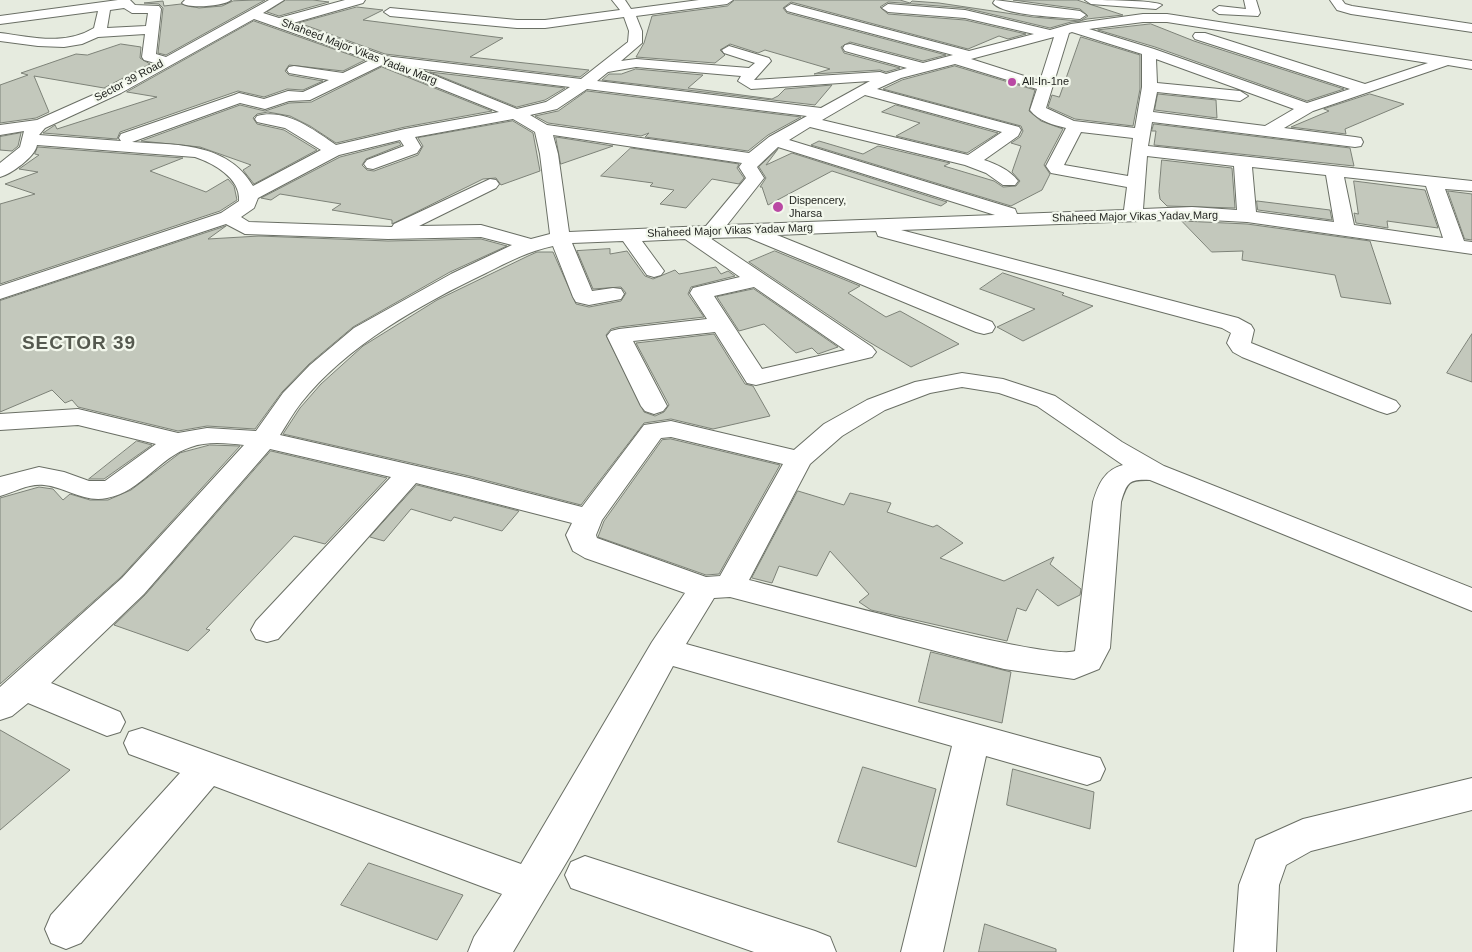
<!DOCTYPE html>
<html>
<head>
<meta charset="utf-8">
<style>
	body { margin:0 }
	canvas { display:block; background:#e6ebdf }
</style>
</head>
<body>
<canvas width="1472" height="952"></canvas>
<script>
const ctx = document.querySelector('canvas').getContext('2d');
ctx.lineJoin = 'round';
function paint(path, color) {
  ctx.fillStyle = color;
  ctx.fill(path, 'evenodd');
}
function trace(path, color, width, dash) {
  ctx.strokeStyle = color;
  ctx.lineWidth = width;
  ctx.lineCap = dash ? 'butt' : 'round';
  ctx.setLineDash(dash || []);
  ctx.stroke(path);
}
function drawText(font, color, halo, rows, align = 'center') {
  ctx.font = font + ' Helvetica,sans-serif';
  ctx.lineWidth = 4.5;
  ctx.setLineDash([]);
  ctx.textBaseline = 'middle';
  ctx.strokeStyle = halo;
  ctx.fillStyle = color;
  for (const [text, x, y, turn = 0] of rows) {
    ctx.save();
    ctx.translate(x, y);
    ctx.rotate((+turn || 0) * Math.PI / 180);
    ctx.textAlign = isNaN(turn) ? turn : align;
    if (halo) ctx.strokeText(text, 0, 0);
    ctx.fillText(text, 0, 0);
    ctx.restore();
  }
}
const building = new Path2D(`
	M256 0H265L166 55 158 53 163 8 159 4 144 3 163 1 164 6 181 4 199 8 222 6 233 1Z
	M286 0H313L329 2 279 16 267 12Z
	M735 0H900L910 3 912 1 939 3 1033 17 1080 21 1088 16 1080 9 1013 0H1077L1123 15 1087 19 1080 21 1071 22 1050 28 965 8 888 2 880 7 888 14 965 20 1026 34 1008 39 999 36 968 49 791 2 783 8 787 13 946 55 923 61 850 42 841 47 844 53 900 68 886 72 880 70 814 74 830 69 765 50 758 53 730 44 720 50 725 55 715 63 636 57 644 43 652 16 727 6Z
	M357 7 383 10 363 20 503 38 470 57 589 70 580 77 385 54 299 23Z
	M254 21 365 60 343 71 289 65 285 71 289 75 323 81 303 90 287 89 264 97 238 91 120 132 117 139 43 133 55 125 57 129 157 97 127 92Z
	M1151 24 1194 41 1344 89 1307 101 1155 47 1098 30Z
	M1081 37 1140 55V89L1133 126 1075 119 1048 107 1052 95 1059 97Z
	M121 44 141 47 140 58 150 64 104 88 34 76 49 112 36 118 0 123V85L28 75 21 73 76 54 87 55Z
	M955 66 1035 90 1029 111 1041 121 1063 129 1044 165 1050 174 1042 190 1011 206 811 145 819 141 863 154 878 146 950 163 944 166 994 181 1003 187 1016 186 1020 181 1012 172 1021 146 1011 143 1020 137 1023 131 1021 126 883 89 902 80Z
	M382 67 492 111 405 127 336 143 310 126 290 116 268 112 257 114 253 118 257 124 284 130 317 150 254 184 243 170 251 165 200 147 141 141 240 105 265 111 289 103 311 102Z
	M636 69 703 75 688 88 772 99 778 96 785 89 832 85 815 105 602 80 609 74H621Z
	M430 72 565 88 545 100 517 107Z
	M587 91 801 117 768 135 748 151 645 137 649 133 641 136 548 123 535 116 558 111Z
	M1158 94 1216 100 1217 118 1155 110Z
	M1370 94 1404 104 1345 129 1346 134 1291 127 1329 111 1324 109Z
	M896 105 998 133 967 153 896 136 920 123 882 112Z
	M513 121 533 133 540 171 501 185 496 178 483 179 392 224V220L332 210 341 204 280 194 271 200 261 198 340 157 399 142 401 145 366 159 362 165 367 170 374 171 418 155 423 146 418 138Z
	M1154 124 1350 148 1354 166 1154 145 1156 131H1152Z
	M21 133 18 146 12 151 0 150V137Z
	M556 137 613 146 561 164Z
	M38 147 183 158 150 171 206 192 228 179 234 186 237 200 220 211 0 284V204L35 194 5 184 38 172 19 169 39 155 35 154Z
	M631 148 739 164 737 168 744 178 739 184 712 179 686 208 660 204 674 190 650 186 653 183 601 176Z
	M778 149 766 165 792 153 947 202 941 206 832 171 768 205 762 187H760L766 178 759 167Z
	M1162 160 1232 168 1235 208 1167 206 1160 199 1159 192Z
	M1354 181 1425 190 1438 228 1387 221 1388 228 1356 223 1354 213 1358 214Z
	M1448 191 1472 194V240L1465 239Z
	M1257 201 1330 210 1332 220 1258 210Z
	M1182 221 1247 224 1370 241 1391 304 1341 297 1335 275 1242 260 1243 251 1212 252Z
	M226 226 208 239 259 236 388 241 481 239 507 246 450 272 353 327 309 364 282 392 255 429 207 426 178 431 78 407 72 400 65 403 52 390 0 412V301Z
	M610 249V254L627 251 645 276 653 279 675 270 679 274 716 267 721 274 728 271 735 276 691 287 688 294 704 317 619 327 611 329 606 335 644 412 655 416 664 412 669 405 636 343 714 334 745 384 753 386 770 416 713 429 671 419 644 423 581 505 469 476 283 434 300 408 321 384 363 346 437 300 528 256 537 252H553L576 304 589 307 621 301 626 293 621 287 593 289 577 251Z
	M775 251 860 286 848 293 886 317 900 311 959 344 911 367 864 339 749 262Z
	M1003 273 1064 293 1062 295 1093 306 1023 341 997 327 1035 309 980 289Z
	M754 289 838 347 818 354 812 348 796 353 764 324 739 331 717 297Z
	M1472 334V382L1447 373Z
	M671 439 780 465 719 574 706 575 598 537 604 521 662 440Z
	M137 441 152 445 104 479H89Z
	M210 445 240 446 121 577 0 684V498L39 487 53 489 63 500 70 494 90 500H108L131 490 180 453Z
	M271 451 387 478 325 544 294 536 206 629 210 630 188 651 114 625 145 595Z
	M417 485 519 511 502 531 454 517 451 521 411 509 384 541 370 537Z
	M798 491 844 505 850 493 891 503 887 512 933 527 937 525 963 543 940 558 1004 581 1054 557 1050 564 1081 589 1080 595 1058 606 1037 589 1026 611 1017 608 1007 641 871 610 859 602 869 594 830 551 817 576 779 566 772 583 752 578Z
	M931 652 1011 672 1002 723 919 702Z
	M0 730 70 770 0 830Z
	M863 767 936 789 916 867 838 842Z
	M1013 769 1094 792 1090 829 1007 805Z
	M369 863 463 895 437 940 341 905Z
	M985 924 1056 949V952H979Z`);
paint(building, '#c3c8bc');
trace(building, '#7d8278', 1);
const minor = new Path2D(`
	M118 0H130L135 5 159 6 161 9 156 54 166 57 269 0H284L263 13 279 18 345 0H365L363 3 293 23 385 56 581 79 628 42 629 31 624 17 545 28H517L390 16 384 12 390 8 517 20H545L620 10 612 0H625L631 9 699 0H733L727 4 636 16 642 31V43L621 61 636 59 749 68 755 63 724 53 722 50 729 46 769 58 771 61 754 80 880 72 886 74 907 68 845 51 843 48 845 45 850 44 923 63 953 55 787 11 785 8 791 4 969 51 1034 34 965 18 888 12 882 8 888 4 965 10 1050 30 1071 24 1143 14H1167L1472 61V69L1448 65 1313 111 1284 128 1355 137 1361 138 1363 142 1361 146 1355 147 1152 122 1148 146 1472 181V191L1445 189 1464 241 1472 242V254L1247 222 1192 219 901 230 1238 318 1251 325 1254 330 1251 343 1396 401 1400 406 1396 411 1387 414 1378 411 1242 357 1233 352 1227 343 1231 333 1222 328 878 236 876 231 777 235 992 322 995 327 992 332 984 334 976 332 747 237 710 238 872 347 876 352 872 357 756 385 747 383 715 332 633 341 667 406 663 411 654 414 645 411 641 406 607 336 611 331 619 329 707 319 690 293 693 288 740 277 685 239 642 241 664 271 661 275 654 277 647 275 623 241 572 243 592 291 613 288 621 289 624 294 621 299 589 305 576 302 573 297 553 246C529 251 508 262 486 273 421 304 346 346 301 403 293 413 287 424 280 435L469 478 582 507 644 425 671 421 794 450 824 424 867 400 915 382 962 373 1003 379 1055 396 1122 442 1164 466 1472 588V611L1150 480C1129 479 1127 482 1121 502L1110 648 1099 669 1074 679 1004 669 730 597 714 598 686 644 1100 758 1105 769 1100 780 1087 785 986 756 943 952H901L952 746 673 666 572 853 513 952H468L474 937 502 894 214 786 81 943 66 949 51 943 45 929 51 915 180 773 129 754 124 743 129 732 142 728 521 864 652 642 685 593 585 558 573 551 566 535 572 523 416 483 278 639 267 642 256 639 251 630 256 621 391 477 270 449 144 594 51 683 120 712 125 722 120 732 107 736 28 703 12 716 0 720V687L122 578 244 445C227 443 207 441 191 447 159 457 141 492 107 498 84 503 66 487 44 485 30 483 14 492 0 496V477L39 467 64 472 89 481H105L156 444 78 425 0 430V414L78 409 178 433 207 428 256 431 283 393 310 365 354 328 451 274 512 245 481 237 388 239 245 234 226 224 0 299V286L221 213 239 201C241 178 213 163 195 157L37 145C35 157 11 174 0 177V163L20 147 24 131 0 135V125L37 120 111 87 155 63 144 60 142 57 145 34 98 37 82 44 64 47 38 46 0 41V33C32 37 64 46 94 28L98 11 0 24V16ZM124 8 132 13H148L146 26 107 28 110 10ZM254 19 370 60 343 73 294 66 289 67 287 70 289 73 329 80 303 92 288 91 264 99 239 93 234 95 121 134 119 138 121 141 39 135 45 128 121 93ZM1143 22H1167L1428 63 1365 84 1205 33H1195L1193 36 1195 39 1350 89 1307 103 1154 49 1089 29ZM1072 32 1142 54V87L1135 128 1074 121 1046 108 1069 33ZM1054 37 1040 81 971 59ZM1156 59 1294 109 1265 126 1153 112 1157 92 1240 101 1248 96 1240 91 1157 83ZM955 64 1037 89 1030 110C1038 121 1054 125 1066 128L1046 166 1051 173 1127 187 1124 210 1017 214 1015 209 789 140 810 127 965 165 986 173 1003 185H1015L1018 181C1010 170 996 164 984 160L1018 136 1021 130 1019 127 877 89 901 78ZM382 65 499 112 405 129 336 145C314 130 286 108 257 116L255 119 257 122 285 128 321 150 253 186C227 142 176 145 132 142L240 103 265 109 289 101 310 100ZM636 67 741 76 738 81 751 89 870 81 821 108 597 81 608 72ZM416 68 570 87 546 102 517 109ZM587 89 807 116 769 137 749 153 547 125 530 115 557 109ZM865 95 1002 132 968 155 822 120ZM513 119 535 132 540 154 550 234 531 239 481 225 419 226 496 188 499 184 496 180 490 179 394 224 392 227 249 222 241 217 254 208 258 198 339 155 400 140 404 146 367 160 364 164 367 168 373 169 417 153 421 147 415 137ZM1081 132 1133 138 1128 176 1064 165ZM553 135 742 163 739 167 746 178 706 226 569 232 558 154ZM778 147 995 215 727 225 764 178 757 167ZM1147 156 1234 166 1237 210 1192 207 1143 209ZM1252 167 1326 175 1334 222 1256 212ZM1344 177 1426 186 1443 238 1354 225ZM754 287 845 350 762 369 714 296ZM962 387 999 393 1037 406 1123 465C1104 470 1098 485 1093 502L1075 651C1051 662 793 591 749 580L810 464 842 436 885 410 930 393ZM671 437 783 464 720 576 706 577 597 538 596 535 602 520 661 438Z
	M185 0H231C225 6 188 9 182 3Z
	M995 0 1080 11 1086 15 1080 19C1061 17 1004 16 993 3Z
	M1085 0C1099 0 1154 0 1162 5L1156 9 1091 4Z
	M1244 0H1256L1260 13 1258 16 1219 14 1213 10 1219 6 1246 9Z
	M1330 0H1342L1345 4 1352 6 1472 24V32L1351 14 1337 10Z
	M1472 778V810L1311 851 1286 865 1279 885 1276 952H1234L1239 885 1256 840 1303 819Z
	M585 856 815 931 830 937 836 952H754L571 888 565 875 571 862Z`);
trace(minor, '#6a6f65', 2);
paint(minor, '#fff');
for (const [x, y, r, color] of [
	[1012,82,5,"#ba49a4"],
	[778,207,6,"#ba49a4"]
]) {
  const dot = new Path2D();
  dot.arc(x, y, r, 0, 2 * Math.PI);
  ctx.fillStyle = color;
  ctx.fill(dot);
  trace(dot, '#f3f8ed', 2);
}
drawText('11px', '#1d1f1b', '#f3f8ed', [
	["Shaheed Major Vikas Yadav Marg",359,52,21],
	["Sector 39 Road",129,81,-28],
	["Shaheed Major Vikas Yadav Marg",1135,217,-1],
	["Shaheed Major Vikas Yadav Marg",730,231,-2]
]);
drawText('11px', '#1d1f1b', '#f3f8ed', [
	["All-In-1ne",1022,82],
	["Dispencery,",789,201],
	["Jharsa",789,214]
], 'left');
ctx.letterSpacing = '1px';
drawText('bold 19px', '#55594f', '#f3f8ed', [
	["SECTOR 39",79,344]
]);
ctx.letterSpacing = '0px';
</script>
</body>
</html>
